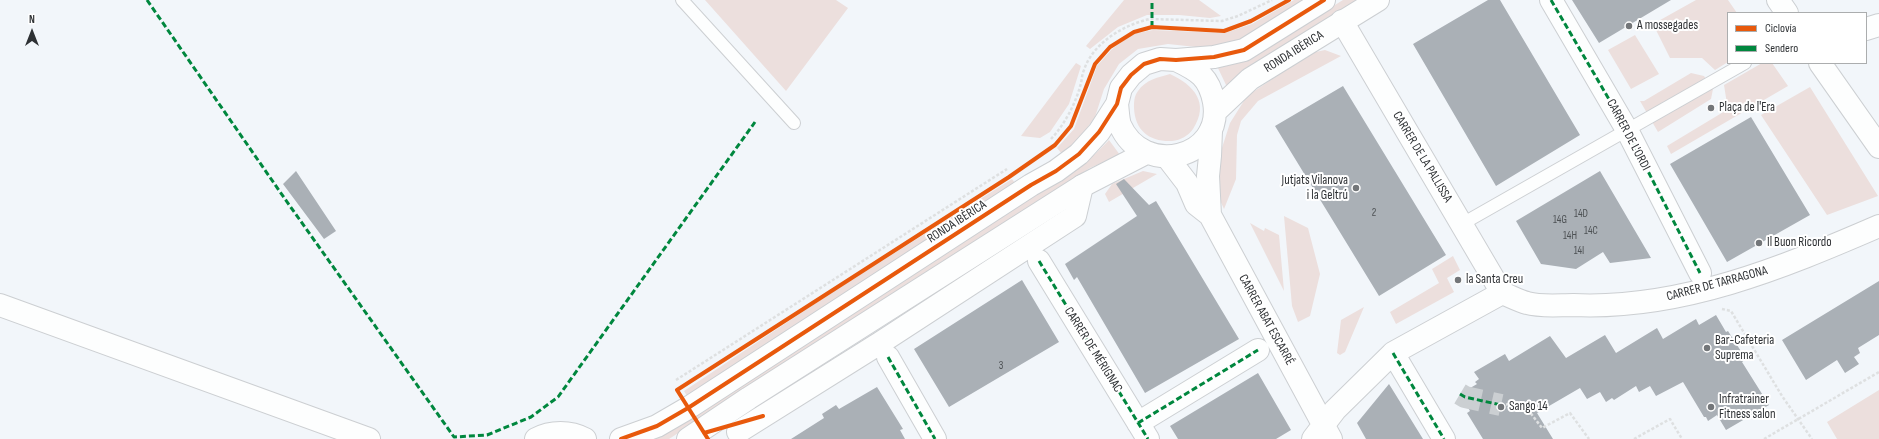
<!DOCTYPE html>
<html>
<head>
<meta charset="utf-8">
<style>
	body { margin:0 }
	#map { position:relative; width:1879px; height:439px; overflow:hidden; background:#f2f6fa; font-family:"Sofia Sans Condensed",sans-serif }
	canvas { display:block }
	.legend { position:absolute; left:1727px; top:12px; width:140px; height:52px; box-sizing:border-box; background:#fff; border:1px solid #abadae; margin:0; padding:5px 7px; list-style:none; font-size:12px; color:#2e3134 }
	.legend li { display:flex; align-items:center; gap:8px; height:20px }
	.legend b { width:20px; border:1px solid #abadae }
	.north { position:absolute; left:12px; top:12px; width:40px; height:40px; -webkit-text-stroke:3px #fff; paint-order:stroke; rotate:0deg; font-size:11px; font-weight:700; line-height:16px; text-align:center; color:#2e3134 }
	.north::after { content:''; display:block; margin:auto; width:14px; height:18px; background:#2e3134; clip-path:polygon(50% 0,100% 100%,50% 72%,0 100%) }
</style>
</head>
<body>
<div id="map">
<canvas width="1879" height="439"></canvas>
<ul class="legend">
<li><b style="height:5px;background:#e8590c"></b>Ciclovía</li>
<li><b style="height:5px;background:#00873e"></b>Sendero</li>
</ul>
<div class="north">N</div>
</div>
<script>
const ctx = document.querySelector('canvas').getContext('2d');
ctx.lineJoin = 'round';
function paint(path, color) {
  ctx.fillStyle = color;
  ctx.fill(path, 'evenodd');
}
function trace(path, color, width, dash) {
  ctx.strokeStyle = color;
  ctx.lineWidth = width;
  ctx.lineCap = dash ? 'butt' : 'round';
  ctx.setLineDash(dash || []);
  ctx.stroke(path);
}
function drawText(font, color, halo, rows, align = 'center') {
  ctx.font = font + ' "Sofia Sans Condensed",sans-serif';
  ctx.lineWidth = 4;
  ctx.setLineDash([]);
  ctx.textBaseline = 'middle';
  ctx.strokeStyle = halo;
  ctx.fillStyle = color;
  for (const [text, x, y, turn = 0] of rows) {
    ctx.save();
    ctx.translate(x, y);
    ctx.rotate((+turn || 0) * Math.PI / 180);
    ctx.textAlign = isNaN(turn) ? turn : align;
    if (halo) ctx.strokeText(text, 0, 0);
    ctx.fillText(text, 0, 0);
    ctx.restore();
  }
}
paint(new Path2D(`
	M705 0H836L848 8 786 91Z
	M1124 0H1199L1221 16 1210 18 1179 15H1147L1118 27 1090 49 1086 46Z
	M1294 0H1306L1242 40 1219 46 1196 47 1168 44 1138 49 1119 64 1104 89 1095 117 1077 142 1062 154 1057 148 1074 129 1097 66 1112 49 1133 34 1153 30 1225 33 1252 24Z
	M1343 0H1357L1308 31 1227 87 1217 66 1309 21Z
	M1696 0H1728L1737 13H1728V62L1715 70 1702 58H1670L1653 24Z
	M1635 35 1659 74 1631 89 1608 50Z
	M1325 50 1341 56 1258 101 1241 121 1237 135 1236 179 1224 209 1218 196 1220 154 1230 123 1247 96 1311 53Z
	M1076 63 1081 66 1069 104 1050 132 1040 138 1021 136Z
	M1762 63H1772L1788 86 1671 154 1667 146 1725 111 1727 104 1724 85Z
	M1691 73 1704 76 1713 89 1711 99 1658 132 1640 101H1644Z
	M1170 74C1194 85 1210 103 1193 129 1188 136 1181 140 1172 141 1150 142 1135 131 1134 108 1134 102 1134 96 1138 91 1145 80 1159 77 1170 74Z
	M1810 87 1878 196 1827 215 1761 115Z
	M1109 140 1120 155 1090 168 669 439H652L1070 172 1095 154Z
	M1143 171 1157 174 1109 202 1105 194 1112 184Z
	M1012 179 1015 183 687 396 684 391 831 293Z
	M1284 216 1308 228 1320 274 1310 316 1298 322 1292 306Z
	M1250 223 1264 231 1265 228 1279 235 1284 291Z
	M1453 256 1460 270 1447 278 1454 292 1396 324 1390 312 1439 283 1432 269Z
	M1364 307 1345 352 1340 355 1337 353 1341 320Z
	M1879 390V439H1837L1827 422Z`), '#ecdfdd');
paint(new Path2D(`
	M1488 0H1500L1580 135 1496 186 1413 44Z
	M1572 0H1671L1599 43Z
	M1343 86 1446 255 1379 296 1275 126Z
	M1751 117 1810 215 1727 262 1670 164Z
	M296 171 336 231 324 239 283 184Z
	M1600 171 1651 258 1610 263 1603 252 1576 269 1541 264 1516 221Z
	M1124 179 1149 205 1156 201 1239 339 1145 393 1077 277 1074 280 1065 264 1137 216 1116 184Z
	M1022 280 1059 342 949 407 914 349Z
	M1879 281V335L1858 348 1860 353 1854 357 1859 364 1845 373 1837 360 1806 380 1782 340Z
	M1716 315 1726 332 1728 331 1746 359 1742 362 1769 405 1726 430 1717 415 1708 421 1706 417H1704L1683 382 1656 396 1650 386 1639 392 1636 386 1614 400 1612 398 1606 402 1600 392 1587 399 1580 388 1537 413 1553 439H1483L1467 413 1470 411 1460 394 1477 384 1475 382 1479 379 1474 372 1505 354 1509 361 1550 336 1566 358 1605 335 1616 353 1657 328 1663 339 1696 319 1699 325Z
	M1258 373 1291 430 1276 439H1178L1170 426Z
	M1389 384 1423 439H1366L1357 423Z
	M877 387 903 429 900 430 905 439H791L824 418 822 414 836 405 839 409Z`), '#aab0b6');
trace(new Path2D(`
	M1460 394 1465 397 1501 405`), '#cbcfd2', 22, [22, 11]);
const lane = new Path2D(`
	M682 0 794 123
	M1462 224 1745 63`);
const street = new Path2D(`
	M1551 0 1627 130 1700 273
	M1778 0 1787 13
	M1342 21 1502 293
	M1866 29 1879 25
	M1820 63 1879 147
	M1167 157 1187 183 1196 204 1210 215 1331 439
	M1210 215 1208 176 1210 156 1211 130
	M1039 261 1148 439
	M1502 293C1510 296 1519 301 1527 303 1541 307 1559 305 1573 305 1680 310 1782 268 1879 226
	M1393 353 1444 439
	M888 357 935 439
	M1138 423 1258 350
	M738 432 880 343 1075 216 1082 186
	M1313 439 1335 410 1393 353 1502 293`);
const secondary = new Path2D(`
	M1117 104C1118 111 1118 119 1120 125 1143 178 1224 159 1214 102 1209 77 1199 71 1176 60
	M1216 111 1250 79 1378 0
	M0 305 369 439
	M536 439C551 431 570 431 585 439
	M621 439 657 426 688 408 1031 185 1056 171 1079 154 1099 132 1117 104 1121 88 1131 75 1144 64 1160 59 1176 60 1214 57 1244 50 1324 0
	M688 439 749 398 1082 186 1146 153`);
trace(lane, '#cccfd2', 14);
trace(street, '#cccfd2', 24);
trace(secondary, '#cccfd2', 24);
trace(new Path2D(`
	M1051 139C1065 124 1076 103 1081 83 1082 79 1082 74 1084 70 1093 43 1123 25 1150 19L1222 21 1238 16 1272 0
	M1722 309 1731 311 1782 396 1812 439
	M676 380 1007 169
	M1501 405 1523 403 1542 428 1570 413 1589 439
	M1634 439 1670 419 1682 439
	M1764 439 1879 372`), '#dee0e1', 2.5, [3, 2]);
trace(lane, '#fdfefe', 12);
trace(street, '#fdfefe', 22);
trace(secondary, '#fdfefe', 22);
trace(new Path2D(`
	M147 0 285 199 454 437 487 435 531 417 558 397 755 122
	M1551 0 1627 130 1700 273
	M1152 27V0
	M1039 261 1148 439
	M1393 353 1444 439
	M888 357 935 439
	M1460 394 1465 397 1501 405
	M1138 423 1258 350`), '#00873e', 3, [6, 3]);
trace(new Path2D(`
	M704 433 763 416
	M621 439 657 426 688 408 1031 185 1056 171 1079 154 1099 132 1117 104 1121 88 1131 75 1144 64 1160 59 1176 60 1214 57 1244 50 1324 0
	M708 439 677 390 1009 177 1055 145 1071 126 1095 64 1110 47 1134 32 1152 27 1224 31 1251 21 1289 0`), '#e8590c', 4);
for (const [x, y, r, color] of [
	[1629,26,4,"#737679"],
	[1711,108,4,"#737679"],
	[1356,188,4,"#737679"],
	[1759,243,4,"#737679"],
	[1458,280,4,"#737679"],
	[1707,348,4,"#737679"],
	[1501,407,4,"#737679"],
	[1711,407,4,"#737679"]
]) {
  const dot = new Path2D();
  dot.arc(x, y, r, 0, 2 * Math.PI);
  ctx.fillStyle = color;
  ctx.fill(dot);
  trace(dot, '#fff', 1.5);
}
drawText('11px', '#4d5154', null, [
	["2",1374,213],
	["14D",1581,214],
	["14G",1560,220],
	["14C",1591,231],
	["14H",1570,236],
	["14I",1579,251],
	["3",1001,366]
]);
drawText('13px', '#2e3134', '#fff', [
	["A mossegades",1637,26],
	["Plaça de l'Era",1719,108],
	["Jutjats Vilanova",1348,181,"right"],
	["i la Geltrú",1348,196,"right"],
	["Il Buon Ricordo",1767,243],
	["la Santa Creu",1466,280],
	["Bar-Cafeteria",1715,341],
	["Suprema",1715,356],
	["Infratrainer",1719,400],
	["Fitness salon",1719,415],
	["Sango 14",1509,407]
], 'left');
drawText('13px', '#2e3134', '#fff', [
	["RONDA IBÈRICA",1294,52,-32],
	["CARRER DE L'ORDI",1628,135,62],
	["CARRER DE LA PALLISSA",1422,157,59],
	["RONDA IBÈRICA",957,222,-33],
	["CARRER DE TARRAGONA",1717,284,-15],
	["CARRER ABAT ESCARRÉ",1266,320,61],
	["CARRER DE MÉRIGNAC",1093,350,58]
]);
</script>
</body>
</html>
